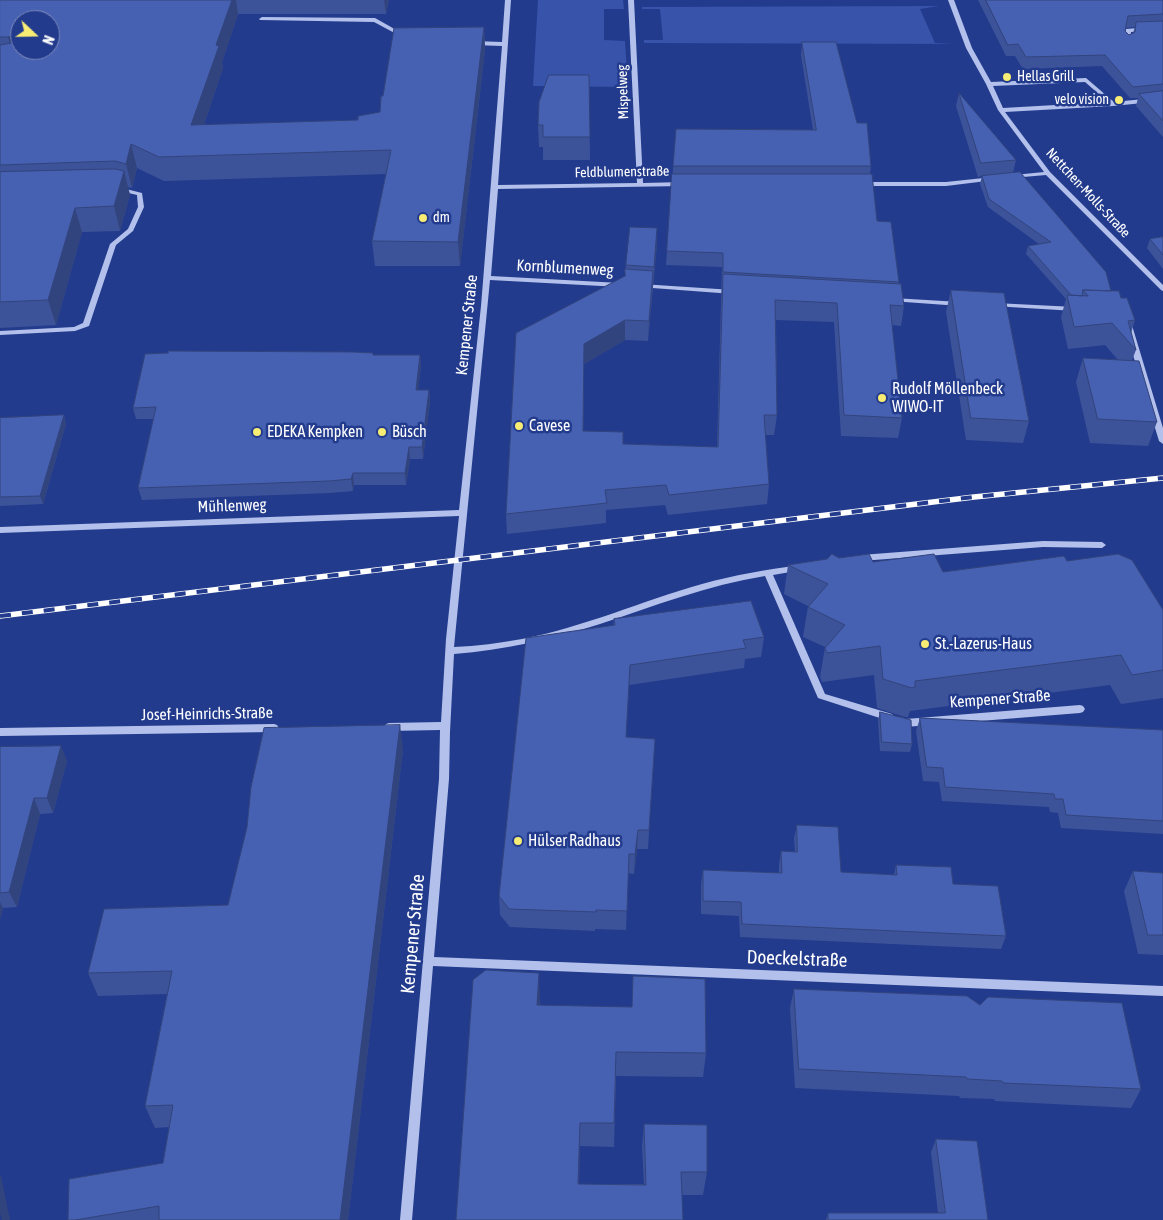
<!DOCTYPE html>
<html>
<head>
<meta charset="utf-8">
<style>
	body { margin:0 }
	#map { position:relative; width:1163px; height:1220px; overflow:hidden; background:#233b8d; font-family:"Asap Condensed",sans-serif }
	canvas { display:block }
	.north { position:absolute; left:10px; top:10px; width:50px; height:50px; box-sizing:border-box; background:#233b8d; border:1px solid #7b89bb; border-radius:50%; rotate:111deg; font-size:14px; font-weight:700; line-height:20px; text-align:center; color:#fff }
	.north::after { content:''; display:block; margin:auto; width:18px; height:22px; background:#f7ec74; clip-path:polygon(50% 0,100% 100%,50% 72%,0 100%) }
</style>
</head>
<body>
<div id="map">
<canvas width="1163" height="1220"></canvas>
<div class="north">N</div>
</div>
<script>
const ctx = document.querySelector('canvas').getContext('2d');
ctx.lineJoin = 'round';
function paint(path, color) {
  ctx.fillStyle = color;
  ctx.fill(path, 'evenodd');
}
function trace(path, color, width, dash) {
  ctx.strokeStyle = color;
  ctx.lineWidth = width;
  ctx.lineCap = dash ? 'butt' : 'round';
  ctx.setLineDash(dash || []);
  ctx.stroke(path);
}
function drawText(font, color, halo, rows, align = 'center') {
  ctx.font = font + ' "Asap Condensed",sans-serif';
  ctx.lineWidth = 5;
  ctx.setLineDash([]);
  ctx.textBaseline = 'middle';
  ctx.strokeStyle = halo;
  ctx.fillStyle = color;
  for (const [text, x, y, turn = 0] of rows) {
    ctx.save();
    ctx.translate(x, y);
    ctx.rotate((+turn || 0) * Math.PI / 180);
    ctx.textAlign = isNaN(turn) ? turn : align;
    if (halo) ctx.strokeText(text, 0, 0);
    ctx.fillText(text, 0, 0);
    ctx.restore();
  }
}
paint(new Path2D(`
	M538 0H623L624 9H604V40L625 41 628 87 533 86Z
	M939 6 920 9 935 43 955 44 644 43V40H663L660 9H642V7Z`), '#3753aa');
paint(new Path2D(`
	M505 0H511L498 185 637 183 628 0H634L643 183 684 182 687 184 684 186 498 189 491 276 620 283 623 285 620 287 490 280 454 647C477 646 500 643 522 639 584 627 642 601 702 584 734 575 766 570 799 565L802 566 803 568 802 570 773 575 825 694 892 714 894 717 892 720 889 721 818 698 765 576C708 585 654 606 600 624 552 639 504 650 454 654L450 732 449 779 434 957 1163 986V996L433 966 412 1220H400L439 779 440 730 389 731 386 730 384 727 386 724 389 723 441 722 446 639 459 516 0 533V527L459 510 481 306 502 46 473 45 470 43 473 41 502 42Z
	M948 0H954L972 48 991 82 1086 78 1114 102 1163 97V101L1113 106 1005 112 1050 172 1163 285V291L1161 290 1046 175 1012 178V176L1014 175 1044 172 998 110 986 84 966 48ZM1085 82 1108 102 1003 108 993 86Z
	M262 17 375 18 407 36 402 37 374 22 260 20 259 19Z
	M1163 26V30L1131 32 1130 43 1127 45 1124 43 1126 29Z
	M993 177 995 178V180L946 186H862L859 184 862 182H946Z
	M118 187 142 193 144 207 133 231 116 245 89 326 75 331 0 335V331L74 327 83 323 110 244 128 229 138 207 137 195 116 190V188Z
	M641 284 733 290 736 292 733 294 639 287V285Z
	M893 298 960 302 964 304 960 306 891 301 889 300Z
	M995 303 1075 307 1079 309 1075 311 993 306 991 305Z
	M1124 320H1127L1131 322 1163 428V444L1159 441 1123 322Z
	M1043 541 1102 542 1106 545 1102 548 1043 547 861 561 857 558 861 555Z
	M1080 705 1083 706 1085 709 1083 712 1080 713 905 727 898 724 896 721 898 718 901 717 906 719Z
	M274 724 277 725 279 728 277 731 274 732 0 736V728Z`), '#b2c0eb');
const rail = new Path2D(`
	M0 616 974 497 1163 478`);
trace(rail, '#fff', 5.5);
trace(rail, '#233b8d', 4, [11]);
paint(new Path2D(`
	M0 0H389L386 14H238L222 62 223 68 204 125 358 120 380 112 383 96 484 27 485 50 460 266H375L372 241 386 174 164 181 137 168 132 188 128 187 130 195 120 231 82 232 56 325 0 328ZM20 20H50L20 50Z
	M978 0H1163V137L1136 106 1138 98H1130L1102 66 1023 69 1015 56H1006ZM1135 27 1133 33 1129 35 1125 31 1126 28Z
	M802 42 857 123 871 166 870 174 877 221 899 282V284L904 306 901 326 892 325 902 418 898 438 841 436 834 322 776 320 777 415 774 435H765L769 484 767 504 668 515 665 505 606 510V523L507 534 506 514 625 276 626 265 657 244 648 341 625 340 584 364 583 431 623 444 717 447 722 267 666 265 676 129 813 130 801 55Z
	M589 75 590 160H543V147H539L538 125Z
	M959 93 1016 160 1013 173 1111 291 1121 298 1135 320 1131 333 1136 350 1132 360 1157 422 1148 446 1090 443 1076 382 1083 358 1118 360 1105 345 1068 349 1061 317 1066 299 1026 254 1028 246 1039 244 988 207 980 184 982 176 978 177 956 106Z
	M1163 237V269L1147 248 1150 239Z
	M951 290 1029 421 1023 443 966 440 946 312Z
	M374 355H420L421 366 418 390H429L430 401 423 459H410L406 485H354L353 491 330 493 142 500 138 488 154 419H136L133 408Z
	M64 415 66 424 43 504 0 506V418Z
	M839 558 873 562 943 572 1067 561 1163 610V698L1121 704 1110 685 910 711 908 717H905L877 708 874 675 822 682 820 677 825 647 803 637 808 606 784 594 788 565Z
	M614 619 764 637 761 657 745 659 744 668 629 685 626 737 655 739 648 849H637L634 874 628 873 626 930 595 929V931L510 927 500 915 499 896 613 626Z
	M880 712 912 744 910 752 880 751 878 720Z
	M920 718 1163 730V834L1061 828 1058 813 1050 812 1049 807 942 801 939 782 923 781 916 731Z
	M0 747 67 761 53 813 40 814 17 907 3 908 0 919Z
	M403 749 348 1220H68L163 1163 169 1127 155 1128 145 1106 167 994 98 996 88 973 228 905Z
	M797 825 841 872 894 875 896 865 953 884 1006 936 1001 949 740 937 739 916 701 914V883L703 870 779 873V865L781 851 795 852 794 838Z
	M1133 871 1163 873V955L1138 954 1124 891Z
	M794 989 980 1005 1141 1089 1131 1108 995 1101 994 1099 960 1098 959 1096 795 1088 790 1008Z
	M540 998V1005L706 1053 703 1077 616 1076 614 1147 580 1146 579 1184H644L642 1147 644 1124 707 1172 703 1195H682L456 1220Z
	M936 1139 988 1220H826L828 1213H938L931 1152Z`), '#3d5399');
paint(new Path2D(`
	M232 0H236L238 14 222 62 223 68 196 149 191 125 216 45Z
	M384 0H389L386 14Z
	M484 27 485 50 460 266 458 242Z
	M20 33V50L14 60 8 37Z
	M131 144 137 168 132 188 126 164Z
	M124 171 130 195 120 231 114 206Z
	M75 208 82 232 56 325 48 300Z
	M657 228V244L653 283 654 267Z
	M653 271 652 290 648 341 649 321Z
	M625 320V340L584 364V344Z
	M420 355 421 366 417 401 416 390Z
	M429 390 430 401 423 459 422 447Z
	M64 415 66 424 43 504 40 496Z
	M409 447 410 459 406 485 405 473Z
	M353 473 354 485 353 491 351 479Z
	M400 725 403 749 348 1220H340Z
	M61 746 67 761 53 813 47 798Z
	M34 798 40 814 17 907 9 892Z
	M638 830 637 849 634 874 635 854Z
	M0 902 3 908 0 919Z
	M539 973 540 998 538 1030 537 1005Z
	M580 1123V1146L578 1206V1184Z
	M0 1175 1 1176 10 1220H2L0 1213Z`), '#32447d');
const building = new Path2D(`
	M0 0H232L216 45 219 46 191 125 358 120V116L380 112 381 96H383L394 28 484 27 458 242 372 241 391 150 159 157 131 144 126 164 115 161 0 165V45L17 42 20 41V50H50V20H20V33L8 37H0Z
	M986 0H1163V14L1128 16 1125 31 1129 35 1135 32 1136 22 1163 21V84L1133 87 1105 55 1026 57 1018 44 1008 45Z
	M802 42H836L857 123H867L871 166H673L676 129 816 130Z
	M549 75H589L590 137H543V125H538L539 102Z
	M1163 91V121L1139 94Z
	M959 93 1016 160 981 163Z
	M115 169 124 171 114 206 75 208 48 300 0 302V172Z
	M1020 172 1106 272 1111 291 1083 290 1082 296 1071 295 1028 246 1051 242 989 199 982 176Z
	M672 174H872L877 221 891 222 899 282 723 272V253L667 251Z
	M630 227 657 228 654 267 626 265Z
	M1163 237V255L1150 239Z
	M625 269 653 271 649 321 625 320 584 344 583 431 623 432V444L718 447 723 274 901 284 904 306 890 305 902 418 844 415 837 303 775 300 777 415H764L769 484 669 495 666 485 605 490 607 503 506 514 516 333 625 276Z
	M951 290 1004 293 1029 421 971 418Z
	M1083 290 1119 291 1121 298H1127L1135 320 1128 321 1136 350 1112 323 1074 327 1067 295 1088 296Z
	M168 351 353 352 373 353V355H420L416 390H429L422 447H409L405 473H353L351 479 329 481 138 488 156 407 133 408 145 354 168 353Z
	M1083 358 1139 361 1157 422 1098 419Z
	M64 415 40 496 0 497V418Z
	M832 554 839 558 869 554 873 562 934 554 943 572 1064 556 1067 561 1118 554 1132 560 1163 610V670L1132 675 1121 655 915 681V687L912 688 883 679 880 646 827 653 825 648 845 625 808 607 828 584 788 565 827 559Z
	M751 601 764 637 743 640 746 648 630 665 626 737 655 739 649 830H638L635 854H629L627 911 596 910V912L509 909 499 896 526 638 615 625 614 619Z
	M880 712 911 720 912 744 882 742Z
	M920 718 1163 730V821L1066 815 1063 799H1055L1054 794 945 787 943 768 927 767Z
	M400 725 340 1220H159V1206L75 1220H68L69 1179 163 1163 173 1105 145 1106 172 971 88 973 104 909 228 905 247 827 251 787 264 728Z
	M61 746 47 798H34L9 892 0 893V747Z
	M797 825 838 827 841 872 897 875 896 865 951 867 953 884 998 886 1006 936 742 924 741 902 703 901V870L782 873 781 851 797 852Z
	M1133 871 1163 873V935H1148Z
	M486 970 539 973 537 1005 632 1007 633 976 705 979 706 1053 616 1052 614 1123H580L578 1184 646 1185 644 1124 707 1125V1172H681L683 1220H456L473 980Z
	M794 989 967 996 980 1005 988 997 1122 1003 1141 1089 1003 1083 1002 1081 967 1079 966 1077 799 1069Z
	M936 1139 977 1141 988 1220H828V1213H945Z`);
paint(building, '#4761b2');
trace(building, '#32447d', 1);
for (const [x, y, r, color] of [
	[1007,77,5,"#f7ec74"],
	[1119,100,5,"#f7ec74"],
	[423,218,5,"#f7ec74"],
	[882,398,5,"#f7ec74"],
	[519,426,5,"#f7ec74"],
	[257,432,5,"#f7ec74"],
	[382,432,5,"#f7ec74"],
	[925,644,5,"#f7ec74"],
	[518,841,5,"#f7ec74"]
]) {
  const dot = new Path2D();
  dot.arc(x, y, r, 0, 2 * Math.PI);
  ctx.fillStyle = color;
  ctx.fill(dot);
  trace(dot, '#233b8d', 2);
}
drawText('14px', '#fff', '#233b8d', [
	["Hellas Grill",1017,77],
	["velo vision",1109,100,"right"],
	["dm",433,218]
], 'left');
drawText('14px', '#fff', '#233b8d', [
	["Mispelweg",623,92,-92],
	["Feldblumenstraße",622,172,-1],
	["Nettchen-Molls-Straße",1088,193,47]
]);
drawText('16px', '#fff', '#233b8d', [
	["Kornblumenweg",565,268,3],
	["Kempener Straße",467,325,-84],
	["Mühlenweg",232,506,-2],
	["Kempener Straße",1000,699,-4],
	["Josef-Heinrichs-Straße",207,714,-1]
]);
drawText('16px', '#fff', '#233b8d', [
	["Rudolf Möllenbeck",892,389],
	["WIWO-IT",892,407],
	["Cavese",529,426],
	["EDEKA Kempken",267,432],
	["Büsch",392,432],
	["St.-Lazerus-Haus",935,644],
	["Hülser Radhaus",528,841]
], 'left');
drawText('19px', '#fff', '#233b8d', [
	["Kempener Straße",413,934,-85],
	["Doeckelstraße",797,959,2]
]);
</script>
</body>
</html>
